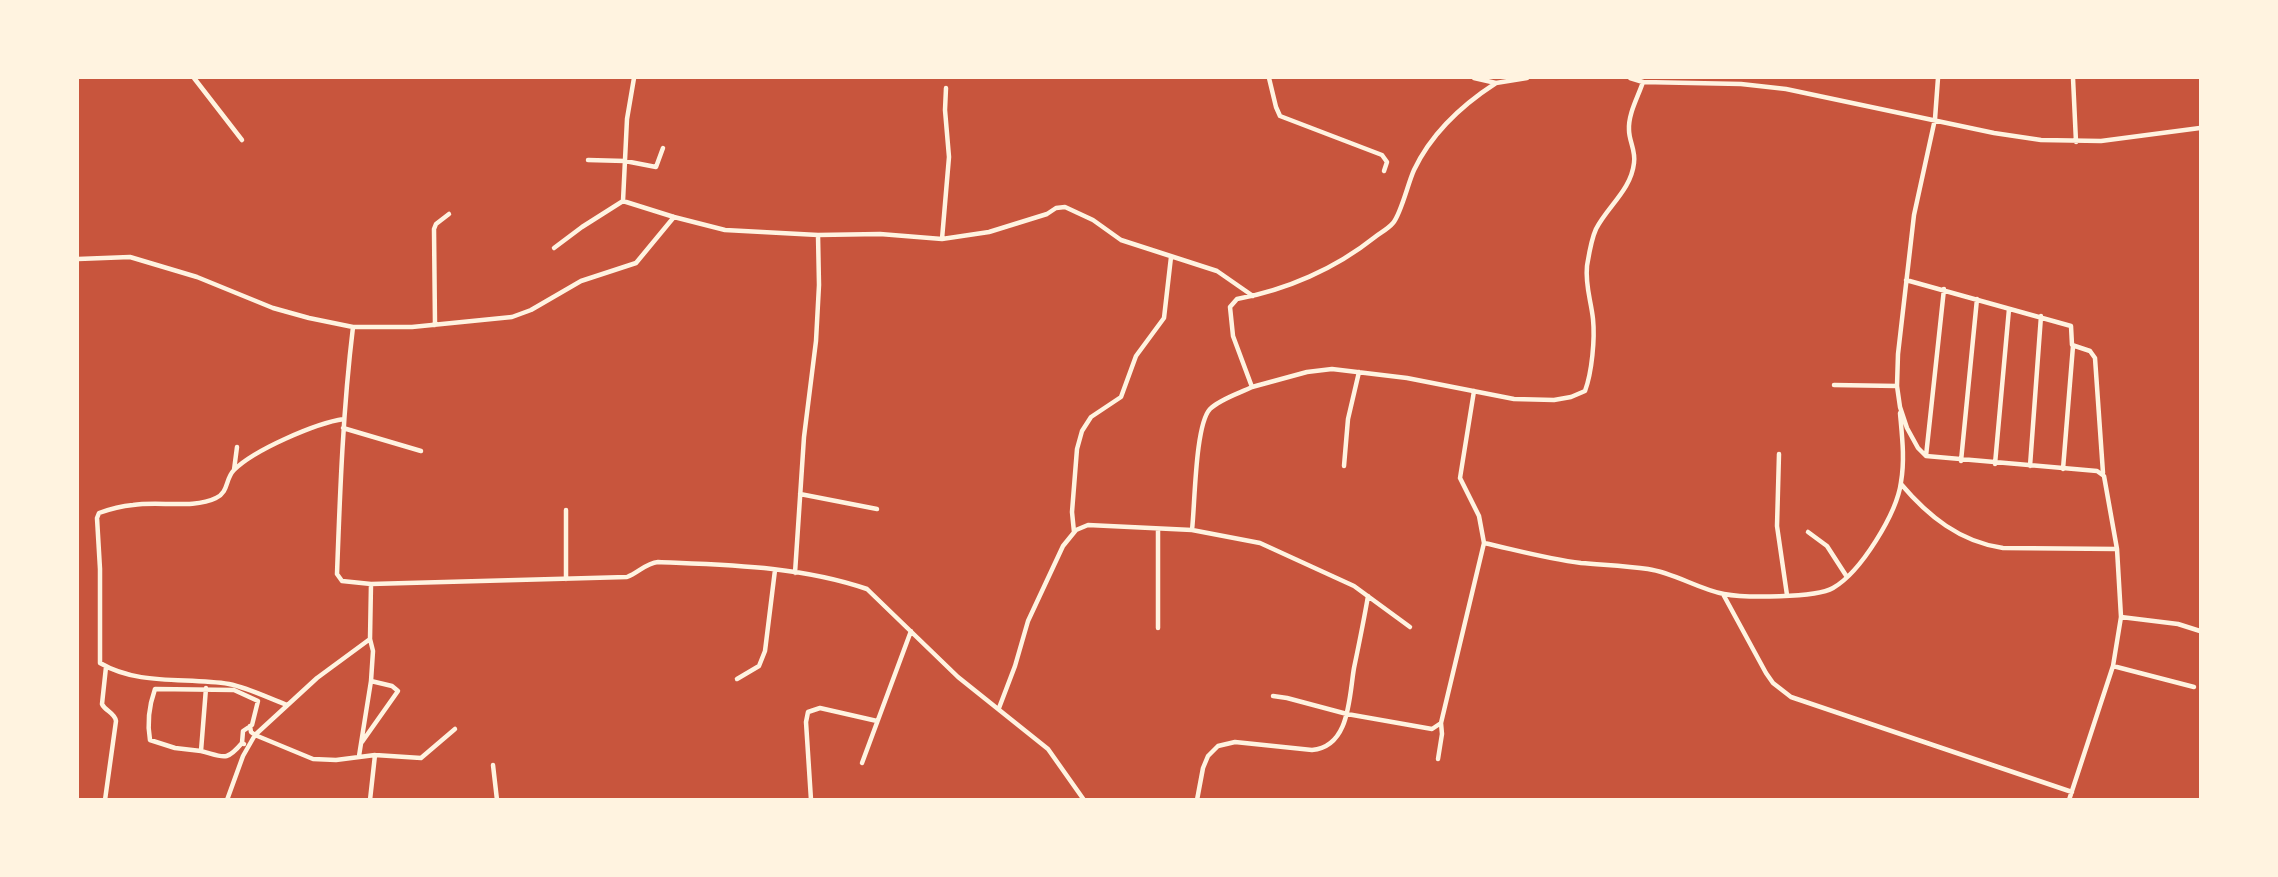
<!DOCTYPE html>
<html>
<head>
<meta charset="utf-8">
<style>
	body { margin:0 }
	#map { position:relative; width:2278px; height:877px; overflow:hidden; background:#c8553d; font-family:Lato,sans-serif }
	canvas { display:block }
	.frame { position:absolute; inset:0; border:79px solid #fff3e0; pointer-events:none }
</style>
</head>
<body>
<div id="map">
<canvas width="2278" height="877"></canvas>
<div class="frame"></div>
</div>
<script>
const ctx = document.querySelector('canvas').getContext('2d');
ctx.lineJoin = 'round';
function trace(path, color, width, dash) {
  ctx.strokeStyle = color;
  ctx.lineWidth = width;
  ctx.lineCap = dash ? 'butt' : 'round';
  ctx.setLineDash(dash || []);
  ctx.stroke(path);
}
trace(new Path2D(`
	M194 78 242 140
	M634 78 627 119 623 201 674 217 725 230 818 235 819 285 816 341 804 437 795 573
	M1269 78 1276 107 1280 116 1382 155 1387 162 1384 171
	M1474 78 1496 83 1527 78
	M1630 78 1643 82 1741 84 1786 89 1994 133 2041 140 2101 141 2200 128
	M1938 78 1935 119 1914 215 1898 354 1897 386 1900 407 1907 428 1918 448 1926 456 2097 471 2104 476 2117 549 2121 617 2113 666 2069 800
	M2073 78 2076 142
	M588 160 625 161 656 167 663 148
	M818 235 880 234 942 239 949 157 945 110 946 88
	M942 239 989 232 1047 214 1056 208 1065 207 1093 220 1121 240 1217 271 1253 296
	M554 248 582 227 623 201
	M78 259 130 257 197 277 273 308 309 318 353 327C343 409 340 491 337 574L342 581 371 584 627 577C638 573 646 563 658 562 728 565 800 566 867 589L958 677 1048 749 1084 800
	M1906 280 2071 326 2072 345 2090 351 2095 358 2103 473
	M435 325 434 229 436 224 449 214
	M353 327H412L512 317 531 310 581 281 636 263 674 217
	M1834 385 1897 386
	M1252 387 1307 372 1332 369 1407 378 1514 399 1554 400 1571 397 1585 391C1592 372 1595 339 1593 319 1591 300 1585 286 1587 266 1589 254 1591 240 1596 229 1608 206 1631 190 1634 163 1636 151 1629 141 1629 130 1628 114 1638 97 1643 82
	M343 428 421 451
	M1779 454 1777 526 1787 595
	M1926 456 1944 289
	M1961 461 1977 299
	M1995 464 2009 309
	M1344 466 1348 419 1359 372
	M2030 466 2041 316
	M2063 469 2073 346
	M234 470 237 447
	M1901 484C1928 516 1960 542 2003 548L2117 549
	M800 494 877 509
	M1158 529V628
	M1192 530C1195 505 1195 425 1210 409 1220 399 1240 393 1252 387L1233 336 1230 307 1237 299C1286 290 1335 269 1375 237 1380 233 1388 229 1393 223 1401 214 1408 183 1414 170 1432 132 1462 105 1496 83
	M1074 532 1072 512 1077 449 1082 431 1091 417 1121 397 1136 356 1164 318 1171 257
	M1808 532 1827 546 1847 577
	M1484 543C1516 550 1548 559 1581 563 1603 565 1626 566 1648 569 1675 573 1698 589 1724 594 1744 598 1816 598 1833 588 1861 572 1897 513 1901 482 1905 459 1902 436 1900 413
	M566 579V510
	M1723 594 1766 673 1773 683 1791 697 2072 792
	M2121 617 2178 624 2200 631
	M2113 666 2194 687
	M737 679 759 666 765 651 775 570
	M206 688 201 751C224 757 226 762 242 743L244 744
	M1273 696 1287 698 1347 714 1432 729 1441 723 1484 543 1479 516 1460 478 1474 391
	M287 705C268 698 249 688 229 684 186 677 139 686 100 663V569L97 518 99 513C110 509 122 506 133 505 158 501 194 509 216 498 229 492 225 479 234 470 254 450 316 423 344 419
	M999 708 1015 666 1028 621 1063 546 1076 530 1088 525 1192 530 1260 543 1354 586 1410 627
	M250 726 251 732 255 735 313 759 336 760 375 755 421 758 455 729
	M362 742 398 691 392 686 371 681 373 651 370 639
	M201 751 175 748 150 740C147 723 149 706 155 689L234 690 258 701 252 725 243 731 242 743
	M359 756 371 681
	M1438 759 1442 734 1441 723
	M862 763 911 631
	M493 765 497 800
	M105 800 116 721C115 713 105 711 102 704L106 667
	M227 800 243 756 255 735 317 678 370 639 371 584
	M370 800 375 755
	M811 800 806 722 808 712 820 708 877 721
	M1197 800 1203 768 1208 756 1218 746 1235 742 1312 750C1350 747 1349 697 1354 668 1359 644 1364 620 1368 596`), '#fff3e0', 4.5);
</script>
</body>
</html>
